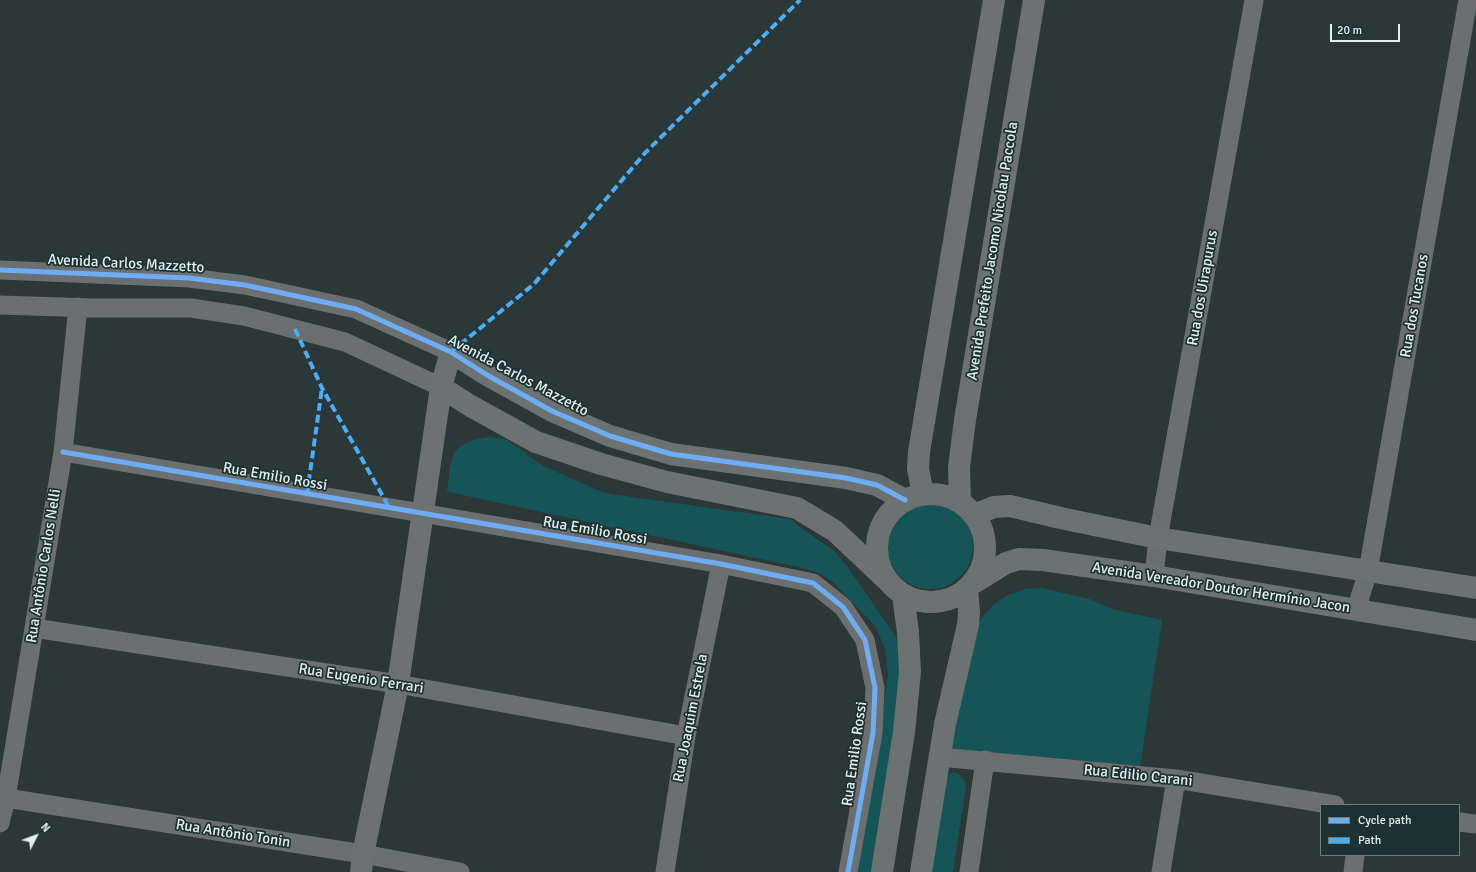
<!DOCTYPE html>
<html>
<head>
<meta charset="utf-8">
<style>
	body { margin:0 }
	#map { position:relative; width:1476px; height:872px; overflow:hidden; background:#2c3738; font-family:Signika,sans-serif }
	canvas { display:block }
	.legend { position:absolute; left:1320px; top:804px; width:140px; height:52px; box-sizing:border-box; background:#1e3131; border:1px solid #6d7d7d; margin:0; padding:5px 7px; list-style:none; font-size:12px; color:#e3efef }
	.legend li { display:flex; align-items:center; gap:8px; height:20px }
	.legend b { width:20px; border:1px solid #6d7d7d }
	.north { position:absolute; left:16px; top:816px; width:40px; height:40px; -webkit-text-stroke:3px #1e3131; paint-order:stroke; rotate:48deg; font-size:11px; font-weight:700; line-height:16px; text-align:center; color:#e3efef }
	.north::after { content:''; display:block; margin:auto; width:14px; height:18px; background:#e3efef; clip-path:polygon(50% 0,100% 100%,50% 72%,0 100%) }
	.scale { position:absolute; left:1330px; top:24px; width:70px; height:18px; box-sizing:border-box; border:2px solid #e3efef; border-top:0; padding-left:5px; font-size:12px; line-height:14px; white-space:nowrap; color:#e3efef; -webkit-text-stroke:3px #1e3131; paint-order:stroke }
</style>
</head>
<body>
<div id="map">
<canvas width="1476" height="872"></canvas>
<ul class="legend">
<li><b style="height:5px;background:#6dadf4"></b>Cycle path</li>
<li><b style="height:5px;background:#49aef6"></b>Path</li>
</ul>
<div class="north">N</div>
<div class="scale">20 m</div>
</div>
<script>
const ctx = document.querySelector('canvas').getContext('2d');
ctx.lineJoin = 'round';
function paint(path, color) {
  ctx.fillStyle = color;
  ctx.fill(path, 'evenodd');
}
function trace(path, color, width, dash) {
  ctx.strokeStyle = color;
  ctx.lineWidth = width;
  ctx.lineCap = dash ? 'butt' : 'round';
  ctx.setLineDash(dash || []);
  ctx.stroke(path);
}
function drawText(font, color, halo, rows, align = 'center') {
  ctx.font = font + ' Signika,sans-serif';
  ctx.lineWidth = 3.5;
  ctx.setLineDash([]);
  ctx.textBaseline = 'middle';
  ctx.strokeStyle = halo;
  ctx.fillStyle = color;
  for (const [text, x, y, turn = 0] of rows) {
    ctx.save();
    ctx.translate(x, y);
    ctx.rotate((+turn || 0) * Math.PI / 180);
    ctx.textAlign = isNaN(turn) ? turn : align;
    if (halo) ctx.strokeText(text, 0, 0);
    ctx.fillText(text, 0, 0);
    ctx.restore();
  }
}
paint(new Path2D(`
	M491 437 507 440 543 466 604 493 789 519 834 551 849 569 896 637 901 654 902 690 873 872H857L888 676 885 648 875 626 834 583 820 573 803 568 453 493 447 491C449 480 449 466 453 456 458 442 479 438 491 437Z
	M887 546a43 43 0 1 1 86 0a43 43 0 1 1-86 0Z
	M1042 588 1089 599 1112 609 1162 620 1140 768 949 751 977 625 992 606 1006 596 1024 589Z
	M954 772C961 775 964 778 966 786L953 872H929L947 775Z`), '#165557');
trace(new Path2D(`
	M0 270 189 278 245 285 356 309 451 352
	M0 305 93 308H191L244 316 345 342 441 387
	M63 452 721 564 813 583 843 607 865 640 875 688 873 733 848 872
	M1154 576 1158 538 1254 0
	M1356 610 1368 571 1468 0
	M34 628 398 684 686 736
	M939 757 1176 779 1335 805
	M6 798 363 854 460 872
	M1459 822 1476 824
	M0 823 6 798 63 452 78 307
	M665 872 686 736 721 564
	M969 872 985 760
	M1161 872 1176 779
	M1353 872 1355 855`), '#6b6f6f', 19);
trace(new Path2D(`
	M441 387 469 405 536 442 601 464 667 482 797 508 835 531 889 582
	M923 494 918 469 919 452 994 0
	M877 548a54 54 0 1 1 108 0a54 54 0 1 1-108 0Z
	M960 502 959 467 965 420 1034 0
	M974 515 994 507 1010 506 1065 519 1158 538 1476 588
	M972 584 1006 563 1019 559 1043 560 1154 576 1476 630
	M361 872 363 854 398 684 441 387 451 352 487 375 552 411 610 436 671 454 846 478 877 485 905 500
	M882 872 904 732 910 672 908 632 903 595
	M921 872 945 724 968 625 969 612 967 589`), '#6c7272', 22);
trace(new Path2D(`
	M295 329 322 388 390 509
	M451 352 534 284 645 153 800 0
	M307 494 322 388`), '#49aef6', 4, [8, 4]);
trace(new Path2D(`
	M0 270 189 278 245 285 356 309 451 352 487 375 552 411 610 436 671 454 846 478 877 485 905 500
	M63 452 721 564 813 583 843 607 865 640 875 688 873 733 848 872`), '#6dadf4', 5);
drawText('15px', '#e3efef', '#1e3131', [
	["Avenida Prefeito Jacomo Nicolau Paccola",993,251,-81],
	["Avenida Carlos Mazzetto",126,264,3],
	["Rua dos Uirapurus",1203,288,-80],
	["Rua dos Tucanos",1415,306,-80],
	["Avenida Carlos Mazzetto",518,376,28],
	["Rua Emilio Rossi",275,477,10],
	["Rua Emilio Rossi",595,531,10],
	["Rua Antônio Carlos Nelli",44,566,-81],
	["Avenida Vereador Doutor Hermínio Jacon",1221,588,9],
	["Rua Eugenio Ferrari",361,679,9],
	["Rua Joaquim Estrela",691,718,-79],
	["Rua Emilio Rossi",855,754,-82],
	["Rua Edilio Carani",1138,776,6],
	["Rua Antônio Tonin",233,834,9]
]);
</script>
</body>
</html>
